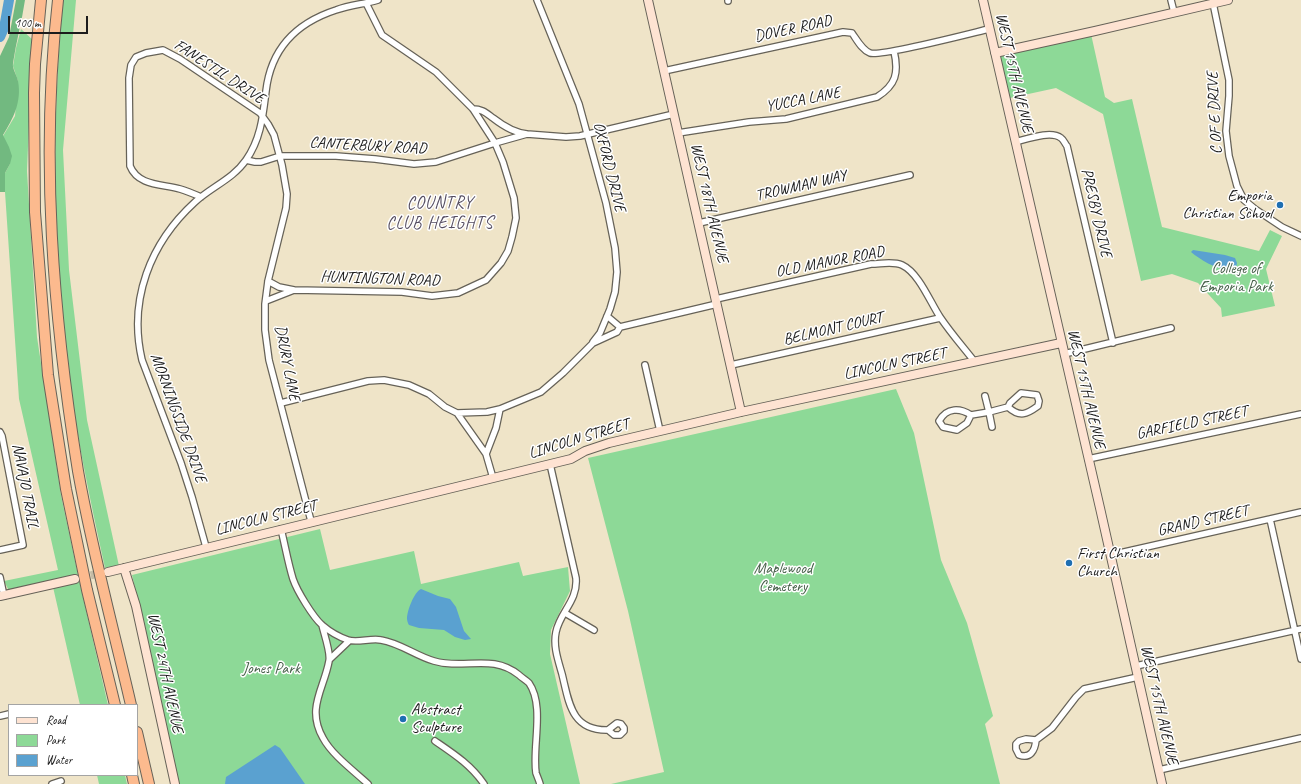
<!DOCTYPE html>
<html>
<head>
<meta charset="utf-8">
<style>
	body { margin:0 }
	#map { position:relative; width:1301px; height:784px; overflow:hidden; background:#efe4c8; font-family:Caveat,sans-serif }
	canvas { display:block }
	.legend { position:absolute; left:8px; top:704px; width:130px; height:72px; box-sizing:border-box; background:#fff; border:1px solid #a4a4a4; margin:0; padding:5px 7px; list-style:none; font-size:12px; color:#1c1c1c }
	.legend li { display:flex; align-items:center; gap:8px; height:20px }
	.legend b { width:20px; border:1px solid #a4a4a4 }
	.scale { position:absolute; left:8px; top:16px; width:80px; height:18px; box-sizing:border-box; border:2px solid #1c1c1c; border-top:0; padding-left:5px; font-size:12px; line-height:14px; white-space:nowrap; color:#1c1c1c; -webkit-text-stroke:3px #fff; paint-order:stroke }
</style>
</head>
<body>
<div id="map">
<canvas width="1301" height="784"></canvas>
<ul class="legend">
<li><b style="height:5px;background:#fee3d2"></b>Road</li>
<li><b style="height:11px;background:#8dd997"></b>Park</li>
<li><b style="height:11px;background:#5aa1d0"></b>Water</li>
</ul>
<div class="scale">100 m</div>
</div>
<script>
const ctx = document.querySelector('canvas').getContext('2d');
ctx.lineJoin = 'round';
function paint(path, color) {
  ctx.fillStyle = color;
  ctx.fill(path, 'evenodd');
}
function trace(path, color, width, dash) {
  ctx.strokeStyle = color;
  ctx.lineWidth = width;
  ctx.lineCap = dash ? 'butt' : 'round';
  ctx.setLineDash(dash || []);
  ctx.stroke(path);
}
function drawText(font, color, halo, rows, align = 'center') {
  ctx.font = font + ' Caveat,sans-serif';
  ctx.lineWidth = 3;
  ctx.setLineDash([]);
  ctx.textBaseline = 'middle';
  ctx.strokeStyle = halo;
  ctx.fillStyle = color;
  for (const [text, x, y, turn = 0] of rows) {
    ctx.save();
    ctx.translate(x, y);
    ctx.rotate((+turn || 0) * Math.PI / 180);
    ctx.textAlign = isNaN(turn) ? turn : align;
    if (halo) ctx.strokeText(text, 0, 0);
    ctx.fillText(text, 0, 0);
    ctx.restore();
  }
}
paint(new Path2D(`
	M63 0H76L63 150 69 270 87 420 119 566 105 568C90 499 75 430 67 360 52 240 52 120 63 0Z
	M21 29 34 41 31 71 27 171 37 337 61 495 78 575 11 591 8 589 4 581 58 570 19 399 5 192V173L10 164 3 136 15 116 18 81 13 66 16 48Z
	M1091 34 1105 97 1114 103 1132 99 1162 227 1259 251 1270 230 1282 236 1266 269 1275 306 1222 317 1221 308 1198 283 1172 274 1141 281 1103 114 1056 88 1010 98 1000 58 1002 55Z
	M896 389 914 433 941 560 967 623 993 716 985 724 1000 784H611L664 772 628 611 588 458Z
	M320 529 330 570 414 551 421 584 519 562 523 576 568 567 570 591 551 630 550 654 580 784H179L132 575Z
	M79 580 108 705H80L53 587Z
	M97 775H125L127 784H99Z`), '#8dd997');
paint(new Path2D(`
	M16 0H25C22 21 16 42 13 63 12 69 17 75 18 81 22 102 13 119 3 135L9 147 12 156 10 164 5 173V192H0V56L9 37Z`), '#72b980');
paint(new Path2D(`
	M1193 250 1225 255 1235 258 1237 263 1236 268C1221 273 1202 261 1191 252Z
	M421 589 438 596 450 599 456 607 464 631 471 639 465 640 455 637 444 630 419 628 409 625C408 624 407 620 407 619 407 611 414 592 421 589Z
	M275 745 280 748 305 784H225L226 777Z`), '#5aa1d0');
trace(new Path2D(`
	M0 37 4 28 9 0`), '#5aa1d0', 10);
trace(new Path2D(`
	M79 578 105 572`), '#c5bca6', 8, [8, 4]);
const street = new Path2D(`
	M537 0 579 104 606 203 615 248 617 272 615 292 610 309 600 333 593 342
	M728 0V1
	M1171 0 1174 12
	M1213 3 1229 80V96L1226 131 1229 156 1237 186 1244 200 1255 209 1282 227 1301 236
	M664 71 843 32 852 33C857 40 862 50 870 53 880 57 972 33 989 29
	M473 109C482 109 486 113 493 118 502 125 515 133 527 134
	M678 133 749 122 786 119 877 97C896 85 899 73 894 51
	M1015 142C1027 139 1051 130 1061 138 1064 140 1065 144 1067 146L1113 343
	M246 160 255 162H261L280 156H336L375 159 414 164 436 162 495 143 527 134 566 137 580 136 674 114
	M201 197C194 194 187 191 180 189 162 184 138 186 130 166L129 78 131 65 136 57 146 53 163 50 180 59 260 113 268 124 274 135 282 165 287 194 286 208 268 281 265 304V330L269 360 311 521
	M699 223 910 175
	M268 281 279 287 294 290
	M716 299 871 264C881 264 893 261 902 265 919 273 930 302 940 317 950 332 963 347 974 361
	M266 301 294 290 402 292 432 296 458 293 486 280 501 263 508 251 512 237 516 218 514 198 503 162 495 143 473 109 436 72 382 35 366 3
	M607 316 620 327
	M1064 354 1171 328
	M645 365 660 431
	M731 365 940 318
	M281 403 368 381 384 380 409 385 429 394 445 407 457 413 487 412 500 409 541 392 563 373 593 343 617 332 620 327 717 304
	M457 413 486 454 496 428 500 409
	M971 415 967 423 957 430 943 427 939 421C947 407 960 408 971 415L989 412 985 396
	M992 427 989 412 1008 407 1010 403 1021 393 1037 395 1039 401 1038 406C1027 414 1020 418 1008 407
	M0 432 2 436 23 545 0 550
	M486 454 493 478
	M1088 459 1301 414
	M550 464 576 578C578 601 560 612 556 632 553 646 558 660 562 674 569 702 571 731 608 730
	M1270 519 1301 659
	M281 529C285 545 288 563 293 579 297 591 313 617 322 625 329 631 339 637 348 640 357 643 371 638 381 640 400 643 416 656 434 661 464 670 492 653 519 675 522 678 526 680 529 683 545 706 532 747 536 773 537 776 539 780 540 784
	M206 547 192 497 181 463 142 360C128 300 150 243 195 202 211 187 233 179 246 160 261 139 263 115 266 91 271 48 296 23 336 10 350 5 364 4 378 0
	M1111 555 1301 512
	M0 577 4 596
	M565 613 594 630
	M322 625C324 634 331 653 329 661 324 689 306 708 323 738 332 755 354 771 368 784
	M330 659 349 641
	M1136 666 1301 629
	M0 716 9 714
	M617 723 621 724 624 728V731L620 735H614L608 730Z
	M1026 739 1036 740C1035 751 1030 759 1019 755L1016 749V744L1019 741Z
	M1036 740 1052 728 1076 697 1084 689 1138 677
	M435 741C454 754 471 765 484 784
	M1159 770 1301 738
	M52 784 61 781`);
const secondary = new Path2D(`
	M648 0 741 412
	M983 0 1100 508 1162 784
	M995 53 1095 31 1228 0
	M124 568 136 606 175 784
	M108 572 571 459 585 451 609 443 741 412 1061 343
	M0 596 75 579`);
const highway = new Path2D(`
	M41 0 35 64 34 93 35 212 48 375 66 489 87 590 115 705
	M58 0C40 157 53 316 78 471 92 550 113 627 131 705
	M137 732 149 784
	M132 775 134 784`);
trace(street, '#666258', 8);
trace(secondary, '#666258', 10);
trace(highway, '#666258', 12);
trace(street, '#fff', 5.5);
trace(secondary, '#fee3d2', 8);
trace(highway, '#fcba8e', 10);
for (const [x, y, r, color] of [
	[1280,205,4,"#1f6fb2"],
	[1069,563,4,"#1f6fb2"],
	[403,719,4,"#1f6fb2"]
]) {
  const dot = new Path2D();
  dot.arc(x, y, r, 0, 2 * Math.PI);
  ctx.fillStyle = color;
  ctx.fill(dot);
  trace(dot, '#fff', 1.5);
}
drawText('16px', '#1c1c1c', '#fff', [
	["DOVER ROAD",793,29,-12],
	["FANESTIL DRIVE",219,72,33],
	["WEST 15TH AVENUE",1014,73,77],
	["YUCCA LANE",803,100,-11],
	["C OF E DRIVE",1215,113,-93],
	["CANTERBURY ROAD",368,146,3],
	["OXFORD DRIVE",609,167,76],
	["TROWMAN WAY",801,186,-13],
	["WEST 18TH AVENUE",709,203,77],
	["PRESBY DRIVE",1096,213,77],
	["OLD MANOR ROAD",830,262,-11],
	["HUNTINGTON ROAD",380,279,2],
	["BELMONT COURT",833,329,-13],
	["DRURY LANE",287,363,79],
	["LINCOLN STREET",895,364,-12],
	["WEST 15TH AVENUE",1086,389,77],
	["MORNINGSIDE DRIVE",178,418,70],
	["GARFIELD STREET",1192,423,-12],
	["LINCOLN STREET",579,439,-17],
	["NAVAJO TRAIL",25,486,79],
	["LINCOLN STREET",266,518,-14],
	["GRAND STREET",1203,521,-13],
	["WEST 24TH AVENUE",165,673,78],
	["WEST 15TH AVENUE",1159,705,77]
]);
drawText('16px', '#1c1c1c', '#fff', [
	["Emporia",1272,196,"right"],
	["Christian School",1272,214,"right"],
	["First Christian",1077,554],
	["Church",1077,572],
	["Abstract",411,710],
	["Sculpture",411,728]
], 'left');
drawText('16px', '#445e47', '#fff', [
	["College of",1236,269],
	["Emporia Park",1236,287],
	["Maplewood",783,569],
	["Cemetery",783,587],
	["Jones Park",271,669]
]);
ctx.letterSpacing = '1px';
drawText('17px', '#554d60', '#fff', [
	["COUNTRY",440,204],
	["CLUB HEIGHTS",440,224]
]);
ctx.letterSpacing = '0px';
</script>
</body>
</html>
